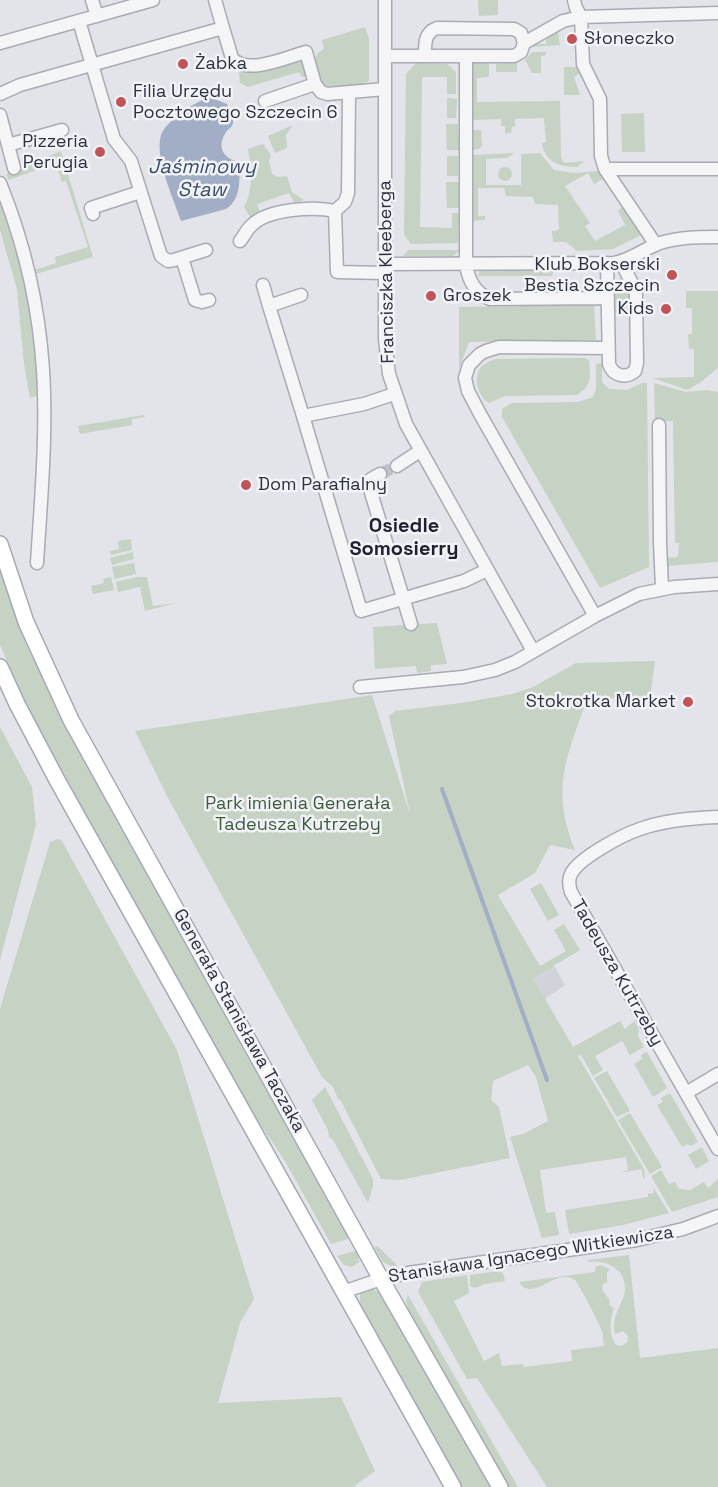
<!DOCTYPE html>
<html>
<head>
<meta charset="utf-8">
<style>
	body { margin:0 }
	canvas { display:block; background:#e2e4e9 }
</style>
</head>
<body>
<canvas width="718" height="1487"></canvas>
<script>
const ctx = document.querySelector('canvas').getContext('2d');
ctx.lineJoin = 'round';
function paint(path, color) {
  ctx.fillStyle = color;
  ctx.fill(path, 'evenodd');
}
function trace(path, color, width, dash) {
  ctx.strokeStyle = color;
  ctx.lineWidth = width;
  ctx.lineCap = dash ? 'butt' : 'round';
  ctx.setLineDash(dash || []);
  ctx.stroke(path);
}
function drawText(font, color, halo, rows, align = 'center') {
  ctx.font = font + ' "Space Grotesk",sans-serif';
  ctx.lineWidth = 5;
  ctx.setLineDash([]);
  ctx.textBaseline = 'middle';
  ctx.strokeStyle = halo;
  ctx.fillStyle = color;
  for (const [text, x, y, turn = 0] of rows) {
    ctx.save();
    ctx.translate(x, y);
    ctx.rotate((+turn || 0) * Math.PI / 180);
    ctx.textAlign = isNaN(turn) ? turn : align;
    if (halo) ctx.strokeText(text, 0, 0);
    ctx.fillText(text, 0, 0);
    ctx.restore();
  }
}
paint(new Path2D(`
	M554 965 565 985 545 999 533 977Z`), '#d1d3db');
paint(new Path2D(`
	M478 0H498V15L479 16Z
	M365 27 369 39V81C360 86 330 91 322 83 317 78 316 67 314 60L318 53 324 49 322 40Z
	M558 32 560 45 532 47 535 44H546V33Z
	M532 52H546V55L541 56V73H532L525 60Z
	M291 60H305L308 77H302L299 72 248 87 240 83 239 72Z
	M471 62H489V77L477 78V102L560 101 561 158 564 163 584 161 577 167C559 167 545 162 542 143L546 142 544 118 515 119V126L512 127 511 133H505V126H501V119L471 120Z
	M416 63 447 64 456 72V94H447V77H422L420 227 452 228V213H459L458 243 411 244 404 235 406 74Z
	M517 63V72H496V64Z
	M578 64 582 72 574 77 580 95H564V67H575Z
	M447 98 457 99 456 118H447Z
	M644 113 645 152H622L621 114Z
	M446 124H458L459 150H447Z
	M293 125 286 135 287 148 275 153 268 136Z
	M471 130H481L482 146 479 149 472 150Z
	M263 144 271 155 269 161 272 174 278 177 287 176 292 192 304 200 295 204 289 193 257 204 260 213 250 217 244 207C254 190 251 168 248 149Z
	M61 151 93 257 36 274 35 270 56 263 55 257 88 247 66 181 62 182 56 163 9 180 6 174Z
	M514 153 507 158 486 159V185H521V154L540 153 554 170 574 173 599 171 603 179 594 184 588 173 565 186 590 223 585 226 595 241 625 225 618 211 624 206 641 235 613 249 577 251 566 242H553L552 231 559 230 558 205 535 204 533 197 506 196 504 188H478V216H485V220L470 221 471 155Z
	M447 156H458V176H447Z
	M498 174a7 7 0 1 1 14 0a7 7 0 1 1-14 0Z
	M446 182H459V208H447Z
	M0 200 12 233 25 284 38 359 37 396 30 398 24 364 17 289 0 230Z
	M408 250H460L453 256H403Z
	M481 267H555L552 276H478Z
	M620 277 625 279 632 293 633 306H629V312L615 313 614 291Z
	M686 291H718V368L701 382 687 390 653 378 694 377V349H689L688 334H692V308H686Z
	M589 305 594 306 596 340 469 342 459 369V307Z
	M584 358 589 360C590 377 593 385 577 395L505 396 489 403C479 398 474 381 479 370 482 364 490 361 496 359Z
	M602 363V382L609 389 627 390 642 383H647L649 567 600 588 502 417V409L512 403 578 402 593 397 596 389V364Z
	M654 383 686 392 707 390 718 392V562L666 566 665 558 678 557 679 543H675L673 421H655Z
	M144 415 145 417 132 419V425L80 434 78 426Z
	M131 539 132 550 111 555 110 551 119 549 118 541Z
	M133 552 134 559 112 565 110 558Z
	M134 563 136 574 115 579 112 567Z
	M0 572 28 648 66 725 351 1238 331 1244 285 1161 248 1106 41 733 18 687 0 645Z
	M111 577 114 590 93 594 91 586 104 583 103 579Z
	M137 577H147L153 606 176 603 145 611 140 587 118 592 116 582Z
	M437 623 447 664 431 665V671L417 673 416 666 375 669 373 627Z
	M655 661 650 697 587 699C567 757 550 788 575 850L550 845 535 873 498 895 540 966 566 951 554 930 564 924 580 950 533 978 573 1047 620 1021 625 1029 634 1021 639 1029 638 1036 644 1047 630 1055 622 1041 595 1056 603 1070 593 1076 581 1055 578 1056 644 1169 645 1178H643L642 1169 619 1173 628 1170 626 1157 540 1170 546 1213 555 1212 559 1235 542 1238 510 1137 523 1134 548 1121 536 1077 528 1065 493 1081 491 1100 499 1107 510 1158 400 1180 381 1179 340 1099 339 1101 333 1087 322 1077 167 796 135 731 372 695 410 814 389 716 395 711 461 703 512 694 533 687 576 663Z
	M0 727 32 787 36 825 0 960Z
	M58 839 62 841 177 1050 254 1299 240 1323 218 1403 341 1397 375 1471 353 1487H0V1009L50 842Z
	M541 883 559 915 548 921 530 889Z
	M647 1052 667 1088 653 1097 634 1064 642 1059 641 1055Z
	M607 1071 630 1111 617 1117 594 1078Z
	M325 1087 373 1179V1186L368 1203 333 1140 329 1137 328 1130 312 1100Z
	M670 1093 698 1142 690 1146 688 1144 682 1147 657 1105 663 1102 661 1098Z
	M630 1113 662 1167 650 1174 618 1120Z
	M702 1147 709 1161 696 1169 688 1155Z
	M661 1170 669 1184 675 1182 679 1189 690 1190 704 1182 708 1188 718 1179V1197L672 1212 651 1176Z
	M653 1187 669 1213 623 1225 569 1234 565 1210 648 1197V1194L654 1193Z
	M377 1246 396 1264 397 1269 383 1262 374 1247Z
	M358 1250 359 1262 352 1267 344 1265 337 1256Z
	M629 1255 640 1358 718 1348V1487H547L477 1378 467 1379 418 1292 422 1282 467 1275 469 1293 454 1301 484 1361 499 1353 502 1366 523 1364 524 1367 572 1361 571 1350 604 1346C603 1341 603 1336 602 1331 599 1323 580 1286 575 1280 572 1278 569 1277 566 1277 550 1275 532 1301 519 1282L595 1272 596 1267 600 1265 610 1269 607 1273V1283L603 1284 602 1290 609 1299 610 1306 614 1308C610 1321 608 1334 616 1345L622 1346 627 1342 628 1336 623 1331 615 1334C611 1311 624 1306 625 1289 626 1269 605 1259 588 1262V1260Z
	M499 1271 503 1273 505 1281 485 1284 475 1288 470 1286V1275Z
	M371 1288 381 1293 494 1487H462L425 1425 360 1305V1294Z
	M408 1295 518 1487H509L506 1482 408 1309 406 1300Z`), '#c6d2c4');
paint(new Path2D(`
	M212 98 227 104C229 109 234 117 233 122 233 128 227 129 225 134 216 148 225 160 240 162 239 178 242 199 226 209L181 221C174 200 154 157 161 135 164 127 172 120 179 115 190 107 199 99 212 98Z`), '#a1aec5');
trace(new Path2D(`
	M442 789 547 1080`), '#a1aec5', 4);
trace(new Path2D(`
	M380 474 397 466`), '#bec0c7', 12, [12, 6]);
const minor = new Path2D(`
	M92 0 97 16
	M385 0V339L389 374 406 424 533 651
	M574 0 576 8 581 17 583 64 600 99 601 156 605 169H718
	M79 21 114 139 131 161 161 256 168 261 174 260 206 250
	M223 28 232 58C247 76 287 57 306 52L315 84
	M0 43 153 0
	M385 56H425C425 44 424 33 437 28L514 29 521 33 524 43
	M425 56H514L521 52 524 43 563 21 581 17 718 13
	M466 56V264C468 279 475 293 490 299L608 298
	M0 94 20 85 223 28 215 0
	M349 94 348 193 345 202 335 211 337 272 385 273
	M265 101 315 84 321 92 327 94 385 89
	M0 115 8 145 62 130
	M8 145 14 168
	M605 169 656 245
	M0 183C24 242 39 307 43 370 47 434 41 499 37 563
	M93 214 91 208 140 192
	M240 241C244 236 247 229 252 225 268 209 314 206 335 211
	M182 258 195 300 202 302 209 300
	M607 263 609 364C613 376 626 379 635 371L637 363 636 295 634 287 621 262
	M386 264 614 263C630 260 643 250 657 244 677 237 698 237 718 237
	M263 285 269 306
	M301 295 269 306 303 416 364 404 394 394
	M303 416 361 611 464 581 487 570
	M659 425 660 543 662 588
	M397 466 420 451
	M380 474 371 479 369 486 411 624
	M595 616 480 414 468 391 465 378 469 365 480 354 486 351 499 347 608 348
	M360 687 463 677 495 670 515 662 595 616 639 594 674 587 718 584
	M718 817C692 818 665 820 640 829 622 835 579 858 571 874 568 880 569 886 571 892L718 1149
	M686 1093 718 1074
	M343 1292 381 1279 408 1273 637 1240 683 1229 718 1216`);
const major = new Path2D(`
	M0 544 26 622 71 720 381 1279 500 1487
	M0 667 17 704 57 780 453 1487`);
trace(minor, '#a8abb3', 15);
trace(major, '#a3a8b4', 18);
trace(minor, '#f5f5f8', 12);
trace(major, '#fff', 15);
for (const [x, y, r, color] of [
	[572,39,6,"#c15458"],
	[183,64,6,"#c15458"],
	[121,102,6,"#c15458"],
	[100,152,6,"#c15458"],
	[672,275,6,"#c15458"],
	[431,296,6,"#c15458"],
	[666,309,6,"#c15458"],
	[246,485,6,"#c15458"],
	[688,702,6,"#c15458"]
]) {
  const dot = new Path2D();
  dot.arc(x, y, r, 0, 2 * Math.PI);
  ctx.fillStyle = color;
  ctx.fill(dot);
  trace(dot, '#f2f3f7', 2);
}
drawText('18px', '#2c313f', '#f2f3f7', [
	["Słoneczko",584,39],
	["Żabka",195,64],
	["Filia Urzędu",133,92],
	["Pocztowego Szczecin 6",133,113],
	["Pizzeria",88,142,"right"],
	["Perugia",88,163,"right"],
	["Klub Bokserski",660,265,"right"],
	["Bestia Szczecin",660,286,"right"],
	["Groszek",443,296],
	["Kids",654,309,"right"],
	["Dom Parafialny",258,485],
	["Stokrotka Market",676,702,"right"]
], 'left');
drawText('18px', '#2c313f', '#f2f3f7', [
	["Franciszka Kleeberga",387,272,-91],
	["Tadeusza Kutrzeby",617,973,60],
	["Generała Stanisława Taczaka",239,1021,61],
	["Stanisława Ignacego Witkiewicza",531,1255,-9]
]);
drawText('18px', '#3d5a3b', '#f2f3f7', [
	["Park imienia Generała",298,804],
	["Tadeusza Kutrzeby",298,825]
]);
drawText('italic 20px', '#3a4c6f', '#f2f3f7', [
	["Jaśminowy",202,168],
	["Staw",202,191]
]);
drawText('bold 20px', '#1e2230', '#f2f3f7', [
	["Osiedle",404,527],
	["Somosierry",404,550]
]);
</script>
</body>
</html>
